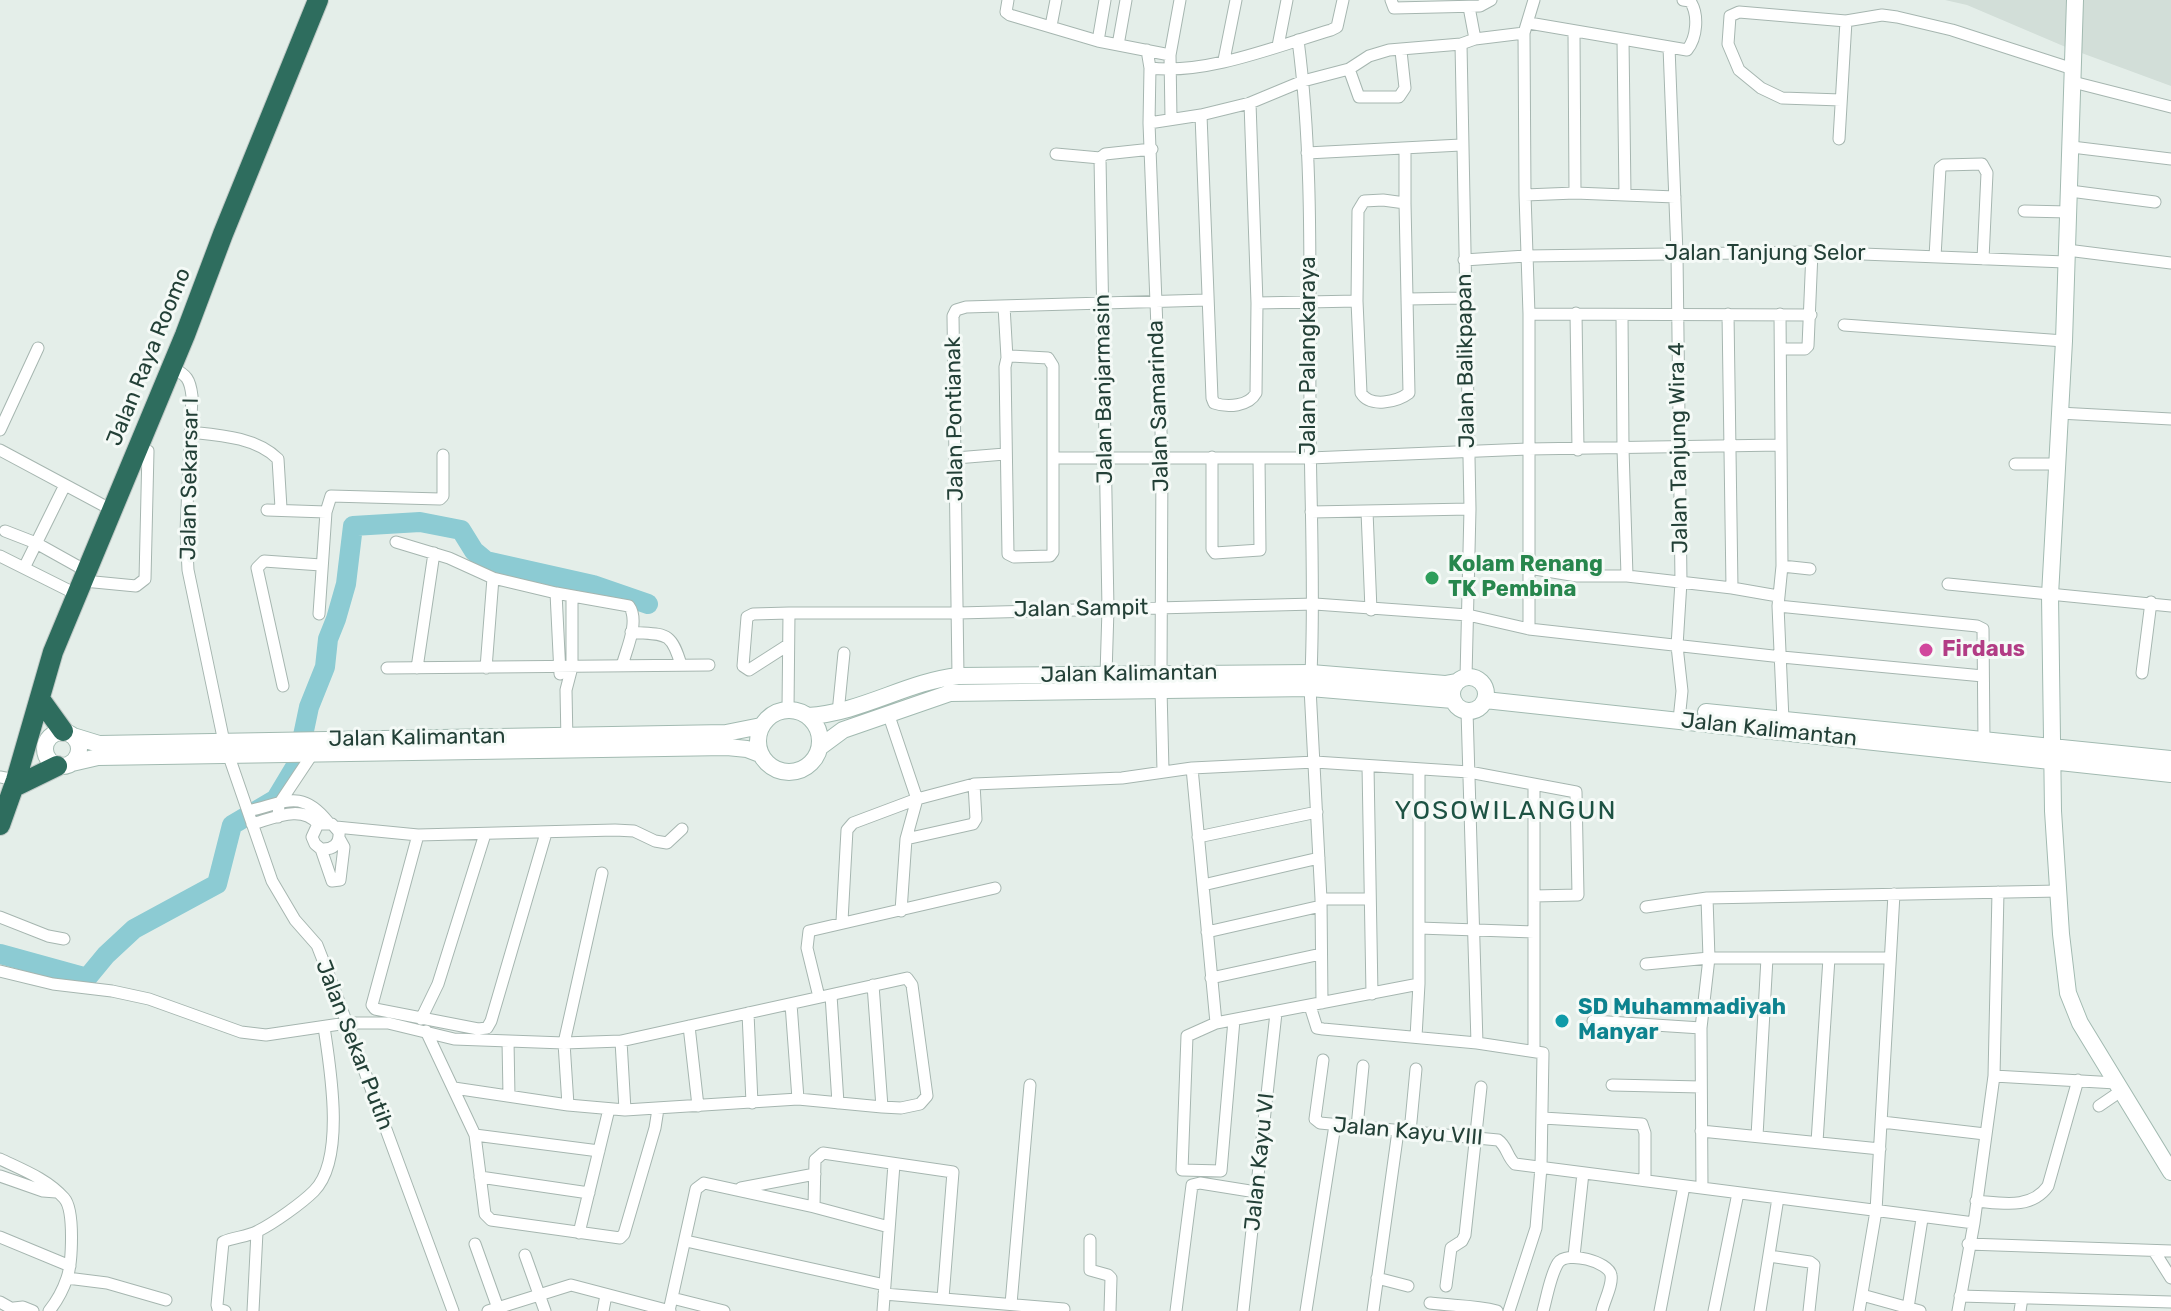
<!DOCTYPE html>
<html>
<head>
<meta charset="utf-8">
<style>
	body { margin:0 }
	canvas { display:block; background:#e4eee9 }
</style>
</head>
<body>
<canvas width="2171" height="1311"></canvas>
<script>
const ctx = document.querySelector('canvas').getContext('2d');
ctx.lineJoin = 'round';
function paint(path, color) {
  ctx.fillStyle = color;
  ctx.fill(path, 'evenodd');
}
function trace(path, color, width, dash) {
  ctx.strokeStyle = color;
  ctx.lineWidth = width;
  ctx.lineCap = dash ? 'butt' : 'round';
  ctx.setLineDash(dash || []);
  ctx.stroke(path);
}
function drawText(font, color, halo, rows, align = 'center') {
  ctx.font = font + ' Rubik,sans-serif';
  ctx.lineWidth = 6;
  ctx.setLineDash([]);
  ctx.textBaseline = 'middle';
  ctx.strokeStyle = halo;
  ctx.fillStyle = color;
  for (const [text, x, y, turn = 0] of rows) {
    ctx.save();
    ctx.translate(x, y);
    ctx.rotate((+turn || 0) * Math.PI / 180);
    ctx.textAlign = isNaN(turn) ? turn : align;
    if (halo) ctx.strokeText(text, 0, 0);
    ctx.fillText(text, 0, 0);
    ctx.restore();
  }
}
paint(new Path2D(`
	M1945 0H2171V86L2068 48 1967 5Z`), '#d2ded8');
trace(new Path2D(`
	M0 954 87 978 106 955 134 929 217 884 232 825 276 799 297 764 309 707 325 667 328 639 336 619 346 584 353 526 420 522 461 530 474 551 486 561 593 585 648 604`), '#8ccbd3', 20);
const street = new Path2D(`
	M1008 0 1006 12 1010 15 1098 41 1170 55
	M1391 0 1394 8 1480 6 1491 0
	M1469 7 1475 39
	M1529 23 1687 50C1697 38 1699 14 1690 1L1683 0
	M1051 26 1056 0
	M1574 33 1575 193
	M1298 40C1314 162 1309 288 1310 411 1310 498 1315 585 1311 673
	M1623 40 1625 195
	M1098 41 1105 0
	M1461 44 1470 509 1466 677
	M1118 45 1126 0
	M1278 46 1287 0
	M1669 47 1677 254 1681 582 1677 646 1682 691 1679 720
	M1147 50 1150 68 1149 123
	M1224 60 1236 0
	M1150 68C1206 75 1277 46 1331 30L1337 27 1343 0
	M1349 69 1359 97H1399L1405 88 1401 51
	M2073 82 2171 107
	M1841 100 1782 98 1761 88 1739 70 1728 44 1730 16 1739 12 1846 21 1882 15 1897 17 1952 30 2073 69
	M1201 115 1212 398 1214 403C1228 408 1249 406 1256 393L1257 303 1250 103
	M1171 119 1170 55 1180 0
	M1839 139 1846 21
	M2072 147 2171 159
	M1307 153 1461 145
	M1056 154 1100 158
	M2070 191 2155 202
	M1525 195 1575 193 1675 197
	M1383 200 1405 203 1409 393C1397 402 1370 408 1361 393L1357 301 1358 211 1364 201Z
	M1405 203V148
	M2024 211 2069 212
	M2067 250 2171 263
	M1935 257 1940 168 1944 165 1982 164 1987 173 1983 259
	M1464 260 1526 256 1812 252 2065 262
	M1408 299 1464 298
	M1257 303 1357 301
	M1004 306 1007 358
	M1576 313 1578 450
	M1529 314 1811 315
	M1728 314 1732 588
	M1780 314 1782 566 1778 606 1783 720
	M1622 315 1623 449 1627 576
	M1844 325 2064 341
	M1781 349H1805L1808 346 1812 252
	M1011 356 1048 358 1053 366V552L1050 556 1014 557 1008 554 1005 367 1007 358Z
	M171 367C187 375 190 379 192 396L186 531 188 570 224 742 272 881 295 920 317 945 335 991 453 1311
	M2059 413 2171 419
	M0 430 38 348
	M190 432C219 435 256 437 278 459L281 508
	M0 450 112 510
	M1212 457V549L1215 553 1260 550 1259 458
	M956 458 1005 454
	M1054 458H1310L1528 449 1781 445
	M2015 464H2059
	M267 510 326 512 331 496 440 499 443 496V455
	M1367 511 1371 610
	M1311 512 1470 509
	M5 531 36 543 88 572
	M396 542 449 558 493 578 556 593 629 606C640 621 626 650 622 666
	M0 556 78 595
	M1782 566 1810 569
	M24 568 65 485
	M1529 568 1577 576H1627L1732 588 1778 596
	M84 581 136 586 145 579 148 451 138 448
	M1948 584 2171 606
	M556 593 560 674
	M1778 606 1977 626 1983 629 1984 741
	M319 614 326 512
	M1529 629V314L1525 195 1524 33 1534 0
	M631 632C665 635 671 630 681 665
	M788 645 749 670 743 666 747 617 753 614 789 613
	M387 668 709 665
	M417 668 434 553
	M486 668 493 578
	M2142 673 2151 602
	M1161 674 1162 457 1149 123 1201 115 1250 103 1303 81 1349 69 1369 56 1389 50 1461 44 1475 39 1524 33
	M1106 675 1108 609 1100 158 1105 154 1152 149
	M958 676 953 316 956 310 966 307 1207 300
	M283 686 257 568 264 561 321 565
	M1310 688 1321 899 1322 1003
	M1161 689 1163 771
	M788 709 789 613H958L1315 604 1468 615 1529 629 1782 657 1983 676
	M1467 711 1477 1043
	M838 713 844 653
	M888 713 917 799 906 839 901 911
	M567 742 566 690 572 667V596
	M1368 766 1372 994
	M1192 768 1216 1023
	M0 777 16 780
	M1534 784V1050
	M248 811C285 803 301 788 328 822
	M278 817 279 804 313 753
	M252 824C274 818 302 804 318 824
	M336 827 418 835 615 830 634 831 655 841 667 843 682 829
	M418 835 372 1005 375 1009 478 1029 487 1028 491 1021 546 833
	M1198 837 1317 812
	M906 839 973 824 976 819 974 784
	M321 849C333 850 340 844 339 832L332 824H318L312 837 315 844 321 849 332 881 340 880 344 847 339 838
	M1203 885 1319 858
	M1321 899H1370
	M1646 907 1707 898 2059 891
	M0 917 48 936 64 939
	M842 921 847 830 853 823 917 799 974 784 1122 778 1192 768 1315 762 1469 772 1576 792 1578 895 1534 896
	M1419 928 1534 932
	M1207 932 1321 906
	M1646 964 1709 958H1889
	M0 971 53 984 112 991 149 999 241 1032 266 1035 347 1023H388L454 1039 564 1043 621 1041 907 978 912 985 927 1096 920 1104 901 1108 882 1107 798 1099 625 1110 568 1105 454 1088
	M1211 978 1321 954
	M873 985 882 1107
	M831 995 838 1103
	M819 997 807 948 809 931 995 888
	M791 1004 798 1099
	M1310 1006 1317 1028 1323 1029 1477 1043 1543 1053 1541 1167 1536 1228 1509 1311
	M748 1013 752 1103
	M421 1019 438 984 485 834
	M1234 1020 1221 1171 1182 1170 1187 1036 1216 1023 1419 984
	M1593 1021 1701 1028
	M689 1026 698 1106
	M426 1031 475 1135 485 1214 491 1220 620 1238 624 1234 655 1128 658 1109
	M1416 1037 1419 984V770
	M508 1041 509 1096
	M621 1041 625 1110
	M1323 1060 1315 1119 1320 1123 1498 1140C1507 1146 1507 1157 1515 1164L1974 1223
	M1994 1076 2116 1083
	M1612 1085 1701 1087
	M568 1105 564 1043 602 873
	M2099 1106 2121 1091
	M1543 1118 1642 1124 1645 1133V1179
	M1882 1122 1985 1134
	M1357 1127 1363 1066
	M1701 1131 1880 1149
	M1410 1132 1416 1069
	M475 1135 599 1151
	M1757 1136 1767 958
	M1817 1142 1829 958
	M0 1159C23 1170 47 1179 64 1198 75 1210 72 1263 67 1278 63 1290 57 1301 49 1311
	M0 1176 43 1191 56 1192
	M480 1177 589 1193
	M741 1188 815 1174
	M1702 1188 1701 1028 1709 958 1707 898
	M1976 1201C2001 1203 2031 1210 2048 1186L2078 1080
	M814 1207 815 1160 823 1153 953 1172 943 1298
	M579 1233 609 1109
	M0 1237 70 1266
	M1090 1240V1270L1108 1275 1111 1278 1110 1311
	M686 1241 885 1285
	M475 1244 499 1311
	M1968 1244 2171 1251
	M2154 1251 2171 1278
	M525 1255 545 1311
	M1574 1256 1583 1173
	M1769 1256 1810 1262 1814 1265 1809 1311
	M67 1278 107 1283 166 1300
	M1377 1278 1408 1286
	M1446 1286 1451 1248 1462 1241 1465 1235 1481 1087
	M884 1294 1064 1309
	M1862 1295 1920 1311
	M1960 1296 2171 1302
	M672 1298 724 1311
	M0 1302 16 1311
	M1430 1303C1453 1306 1474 1305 1497 1311
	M1011 1304 1030 1085
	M14 1308 23 1307 33 1311
	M1908 1308 1922 1219
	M225 1311 218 1309 217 1305 223 1242C234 1237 247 1237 258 1231 274 1223 302 1203 314 1191 346 1159 330 1067 324 1027
	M253 1311 257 1232
	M488 1311 571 1285 670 1311
	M603 1311 606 1295
	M669 1311 696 1189 704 1183 814 1207 889 1227
	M883 1311 894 1164
	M1176 1311 1192 1185 1200 1183 1256 1192
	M1243 1311 1276 1013
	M1306 1311 1335 1125
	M1373 1311 1398 1131
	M1543 1311C1547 1297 1550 1276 1558 1263 1567 1250 1609 1262 1611 1275 1613 1285 1604 1301 1602 1311
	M1660 1311 1684 1186
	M1714 1311 1738 1193
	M1760 1311 1778 1198
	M1859 1311 1876 1211 1894 894
	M1958 1311 1974 1223 1994 1076 1998 892
	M2020 1311 2022 1298`);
const secondary = new Path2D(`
	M2075 0 2064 341 2050 595 2053 811 2061 934 2068 993 2080 1023 2171 1172
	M1452 694a17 17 0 1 1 34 0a17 17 0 1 1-34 0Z
	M1485 700 2171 774
	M758 741a31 31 0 1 1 62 0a31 31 0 1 1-62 0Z
	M1706 712 2171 759
	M808 716C861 713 906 682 958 676L1311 673 1445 684 1456 682
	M45 749a17 17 0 1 1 34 0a17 17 0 1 1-34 0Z
	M73 736 99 744 726 733 761 726
	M820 747 843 730 950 693 1310 688 1453 700
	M72 763 98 757 727 747 747 749 760 754`);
const highway = new Path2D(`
	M40 699 63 731
	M14 787 57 766
	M0 825 16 780 53 652 185 335 223 234 318 0`);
trace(street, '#a6b6b0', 13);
trace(secondary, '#a2bab1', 18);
trace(highway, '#c1cac7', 22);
trace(street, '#fff', 11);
trace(secondary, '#fff', 16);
trace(highway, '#2e6d5e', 20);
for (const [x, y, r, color] of [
	[1432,578,8,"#2e9e5b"],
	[1926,650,8,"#d1479c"],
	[1562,1021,8,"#0f9aa8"]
]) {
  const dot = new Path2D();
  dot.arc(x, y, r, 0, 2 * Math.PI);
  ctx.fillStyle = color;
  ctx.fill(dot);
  trace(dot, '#f5faf7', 3);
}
drawText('22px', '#234037', '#f5faf7', [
	["Jalan Tanjung Selor",1765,254],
	["Jalan Palangkaraya",1309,356,-90],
	["Jalan Raya Roomo",149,357,-68],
	["Jalan Balikpapan",1466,361,-91],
	["Jalan Banjarmasin",1104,389,-91],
	["Jalan Samarinda",1159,406,-92],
	["Jalan Pontianak",955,419,-91],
	["Jalan Tanjung Wira 4",1679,448,-91],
	["Jalan Sekarsar I",190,479,-89],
	["Jalan Sampit",1081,609,-1],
	["Jalan Kalimantan",1129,674,-1],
	["Jalan Kalimantan",1769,730,6],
	["Jalan Kalimantan",417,738,-1],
	["Jalan Sekar Putih",354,1045,69],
	["Jalan Kayu VIII",1408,1132,5],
	["Jalan Kayu VI",1260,1162,-84]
]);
drawText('bold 22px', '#27864d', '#f5faf7', [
	["Kolam Renang",1448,565],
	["TK Pembina",1448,590]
], 'left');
drawText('bold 22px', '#b23c85', '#f5faf7', [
	["Firdaus",1942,650]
], 'left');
drawText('bold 22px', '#0d838f', '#f5faf7', [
	["SD Muhammadiyah",1578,1008],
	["Manyar",1578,1033]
], 'left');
ctx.letterSpacing = '2px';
drawText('26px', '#1e5344', '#f5faf7', [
	["YOSOWILANGUN",1506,811]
]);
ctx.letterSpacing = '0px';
</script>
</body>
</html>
